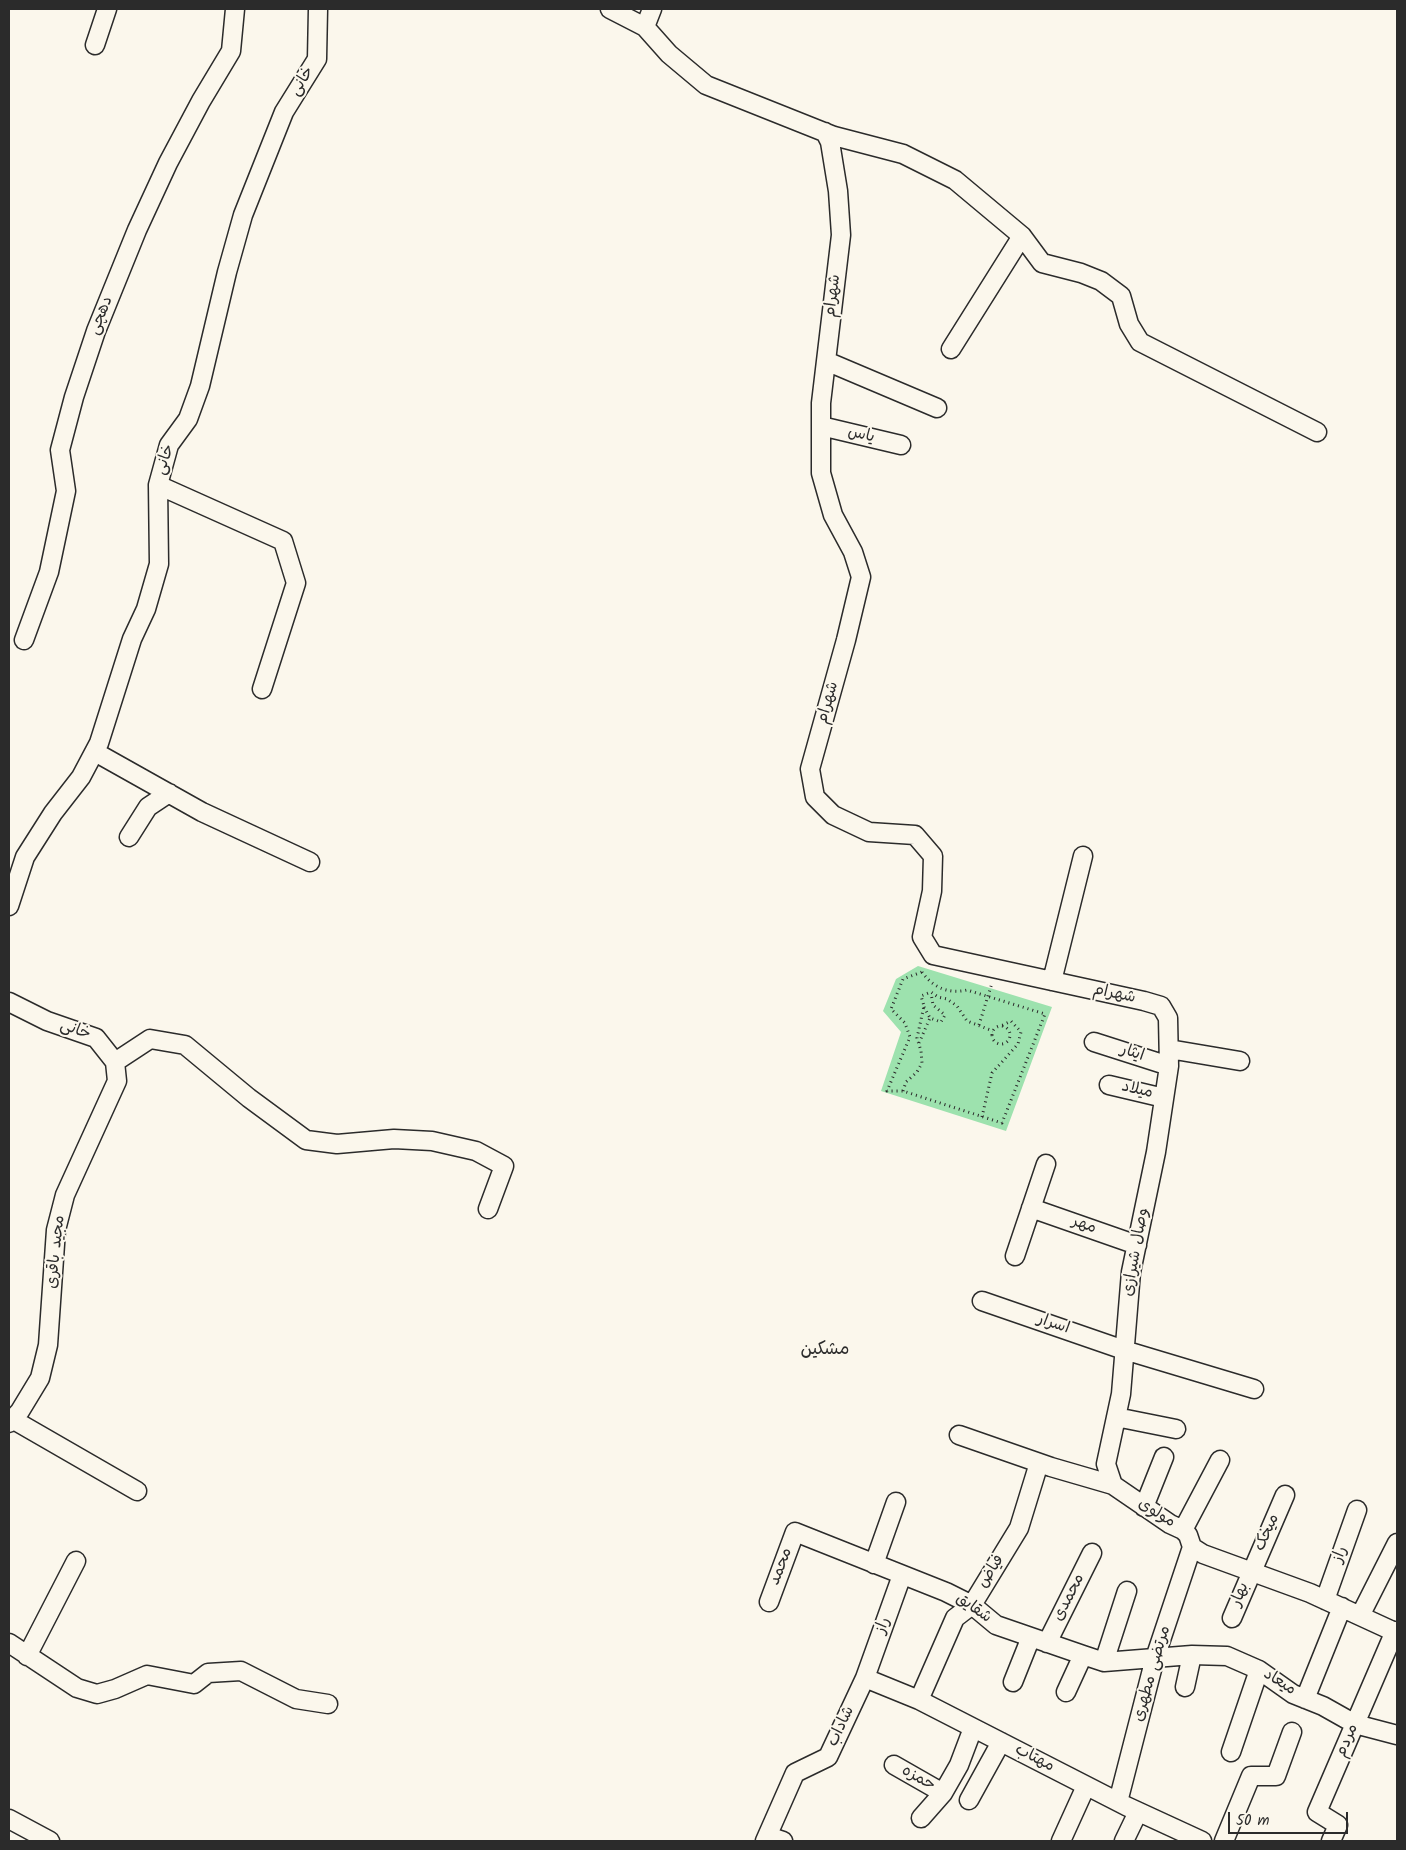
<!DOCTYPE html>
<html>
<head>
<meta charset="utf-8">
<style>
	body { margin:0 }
	#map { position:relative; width:1406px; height:1850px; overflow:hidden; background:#fbf7ec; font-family:Kalam,sans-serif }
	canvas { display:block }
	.frame { position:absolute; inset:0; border:10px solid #2b2b2b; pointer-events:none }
	.scale { position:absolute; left:1228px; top:1812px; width:120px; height:22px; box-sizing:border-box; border:2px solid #2b2b2b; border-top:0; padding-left:6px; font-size:15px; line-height:18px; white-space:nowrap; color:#2b2b2b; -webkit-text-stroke:4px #fbf7ec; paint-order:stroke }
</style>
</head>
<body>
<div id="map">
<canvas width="1406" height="1850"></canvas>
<div class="frame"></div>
<div class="scale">50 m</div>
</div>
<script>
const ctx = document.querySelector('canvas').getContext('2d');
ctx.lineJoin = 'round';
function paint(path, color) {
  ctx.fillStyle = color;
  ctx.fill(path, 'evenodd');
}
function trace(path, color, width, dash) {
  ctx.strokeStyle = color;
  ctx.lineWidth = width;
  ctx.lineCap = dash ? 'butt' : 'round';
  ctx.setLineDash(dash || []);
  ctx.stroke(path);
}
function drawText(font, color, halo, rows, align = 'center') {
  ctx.font = font + ' Kalam,"Playpen Sans Arabic",sans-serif';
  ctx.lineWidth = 4;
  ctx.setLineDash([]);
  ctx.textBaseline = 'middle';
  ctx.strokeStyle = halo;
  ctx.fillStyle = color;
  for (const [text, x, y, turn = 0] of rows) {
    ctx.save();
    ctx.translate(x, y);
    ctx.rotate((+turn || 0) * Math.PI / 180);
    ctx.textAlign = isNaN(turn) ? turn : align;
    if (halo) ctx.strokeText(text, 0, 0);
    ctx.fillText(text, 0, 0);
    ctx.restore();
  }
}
paint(new Path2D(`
	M918 966 1052 1007 1006 1131 881 1091 901 1032 883 1011 896 979Z`), '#9de2ae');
const minor = new Path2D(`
	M610 9 645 27 669 54 706 85 834 136 903 154 955 180 1022 236 1042 263 1081 273 1101 281 1121 296 1129 324 1140 342 1317 432
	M645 27 652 9
	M95 45 107 9
	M825 132 830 142 838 191 841 235 821 403V473L833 515 853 552 861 577 846 640 810 769 815 797 833 815 869 832 915 835 933 856 932 891 922 937 933 955 1144 1001 1161 1006 1168 1018 1169 1066 1156 1152 1131 1272 1121 1394 1106 1464 1113 1485
	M951 349 1022 236
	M826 361 937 408
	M821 426 901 445
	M158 485 283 541 296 583 262 689
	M24 640 49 572 66 491 60 450 74 397 96 331 137 230 168 163 201 101 231 51 235 9
	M95 752 202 812 310 862
	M129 837 148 807 169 793
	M9 906 25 857 53 813 81 777 99 743 132 639 146 609 159 564 158 485 169 445 188 419 200 386 227 272 243 215 284 112 317 59 318 9
	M1052 981 1083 856
	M9 1002 47 1021 96 1038 115 1062 117 1081 65 1195 56 1230 48 1345 40 1378 20 1411 9 1423
	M1094 1042 1169 1066
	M1169 1049 1240 1061
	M115 1062 150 1039 185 1045 249 1098 306 1140 337 1144 394 1139 432 1141 476 1151 504 1166 488 1209
	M1109 1085 1164 1098
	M1031 1208 1137 1245
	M1015 1256 1046 1164
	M982 1301 1124 1350 1254 1389
	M1116 1417 1176 1429
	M12 1419 137 1491
	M959 1435 1051 1467 1113 1485 1170 1524 1183 1530 1188 1535 1192 1547 1203 1554 1310 1593 1397 1633
	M1144 1507 1164 1457
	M1183 1530 1220 1460
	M874 1564 896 1502
	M1325 1600 1357 1510
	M769 1602 795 1532 946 1592 972 1605 996 1625 1083 1655 1104 1662 1192 1655 1227 1656 1259 1670 1293 1694 1323 1706 1355 1724 1397 1735
	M1360 1616 1397 1543
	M1232 1618 1285 1495
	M9 1643 77 1688 97 1694 115 1689 147 1675 194 1684 208 1673 241 1671 296 1699 328 1704
	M1047 1643 1092 1553
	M27 1656 76 1561
	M1104 1662 1127 1591
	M865 1678 919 1700 1126 1806 1202 1841
	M1013 1682 1031 1637
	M1185 1687 1192 1655
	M1066 1692 1083 1655
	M1305 1699 1342 1607
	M919 1700 955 1618 972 1605 1019 1528 1039 1463
	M1231 1752 1259 1670
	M894 1765 943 1793
	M969 1800 1001 1742
	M1118 1802 1155 1658 1192 1547
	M921 1818 943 1793 959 1765 973 1728
	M9 1819 50 1841
	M768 1836 783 1841
	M765 1841 795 1773 828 1757 865 1678 902 1575
	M1061 1841 1086 1786
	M1124 1841 1138 1812
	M1224 1841 1251 1776H1276L1292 1732
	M1331 1841 1338 1825 1317 1812 1395 1631`);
trace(minor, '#2b2b2b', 21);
trace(new Path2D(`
	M922 972C933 988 949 994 967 990L1045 1014 1002 1123 903 1091H887L910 1037 905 1023 891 1009 903 979Z
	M924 1007 930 1018 941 1022 945 1015 933 1005 931 993
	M979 1025 992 983
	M992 1035a9 9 0 1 1 18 0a9 9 0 1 1-18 0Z
	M919 1043 930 1018
	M903 1091 906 1082 917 1072 922 1063 921 1051 917 1038 924 1006 921 996 931 992 938 997 947 999 957 1006 967 1021 993 1031
	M982 1117 992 1073 1018 1044 1021 1032 1011 1021 1001 1026`), '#2b2b2b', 3, [1, 4]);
trace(minor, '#fbf7ec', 18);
drawText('16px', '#2b2b2b', '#fbf7ec', [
	["خانی",303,82,-58],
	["شهرام",834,296,-83],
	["دهچی",102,316,-68],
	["یاس",861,436,13],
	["خانی",166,460,-71],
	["شهرام",829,703,-74],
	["شهرام",1114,995,12],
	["خانی",75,1031,20],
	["ایثار",1132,1054,18],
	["میلاد",1137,1091,13],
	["مهر",1084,1226,19],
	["مجید باقری",57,1252,-84],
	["وصال شیرازی",1137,1252,-80],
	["اسرار",1053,1325,19],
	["مولوی",1156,1514,32],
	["میخک",1268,1533,-66],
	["راز",1341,1555,-70],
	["محمد",782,1567,-69],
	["فیاض",992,1572,-58],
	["بهار",1241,1595,-68],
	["محمدی",1070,1598,-63],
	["شقایق",973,1609,35],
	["راز",884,1626,-70],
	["مرتضی مطهری",1153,1674,-74],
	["میعاد",1279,1683,32],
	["شاداب",842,1727,-65],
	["مردم",1348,1741,-67],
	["مهتاب",1034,1759,27],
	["حمزه",918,1779,29]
]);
drawText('18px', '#2b2b2b', '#fbf7ec', [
	["مشکین",825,1351]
]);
</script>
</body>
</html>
